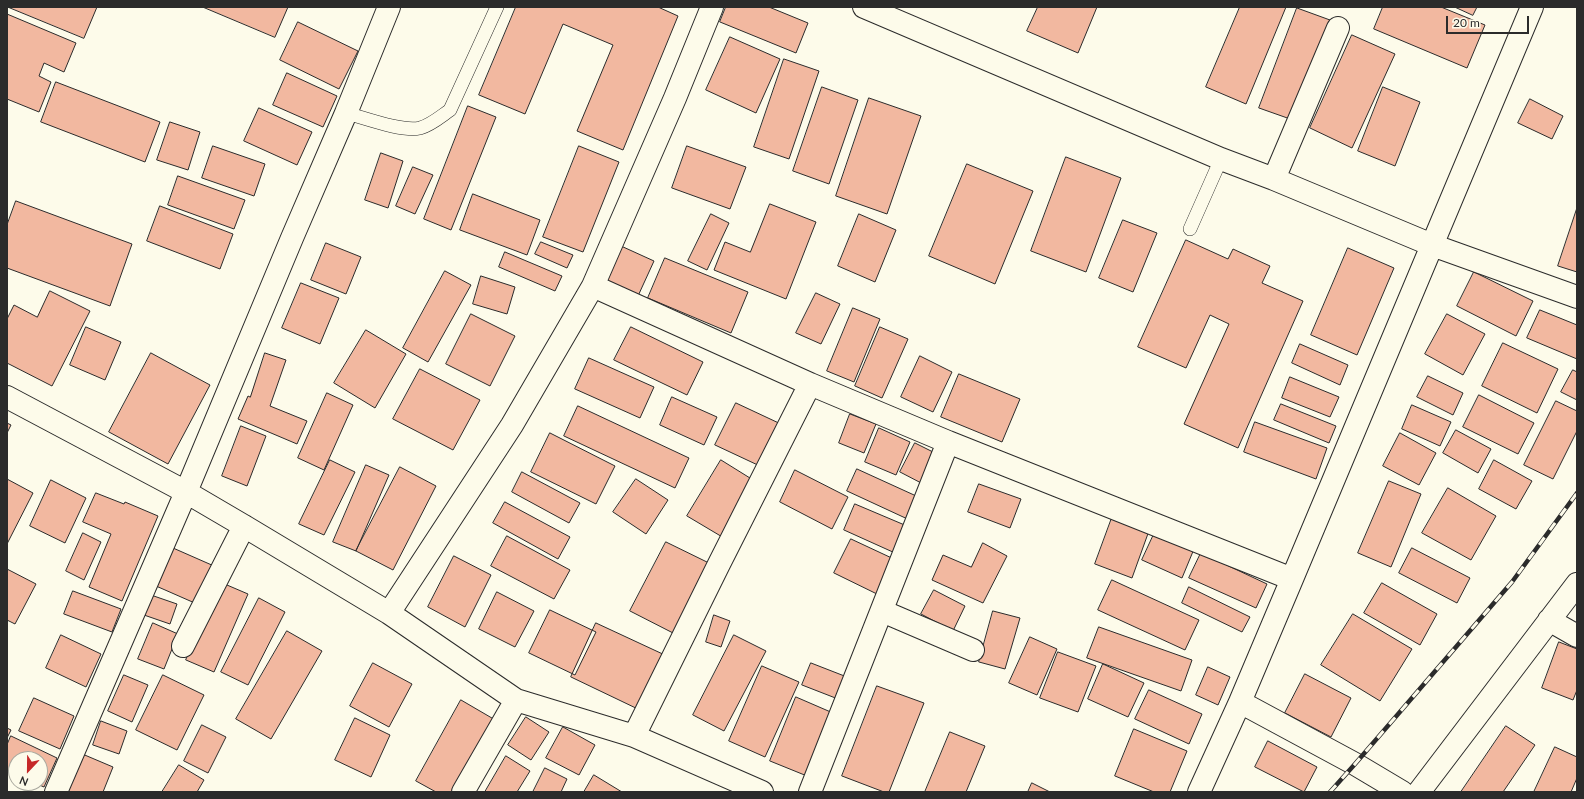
<!DOCTYPE html>
<html>
<head>
<meta charset="utf-8">
<style>
	body { margin:0 }
	#map { position:relative; width:1584px; height:799px; overflow:hidden; background:#fdfbea; font-family:Lato,sans-serif }
	canvas { display:block }
	.frame { position:absolute; inset:0; border:8px solid #2b2b2b; pointer-events:none }
	.north { position:absolute; left:8px; top:751px; width:40px; height:40px; box-sizing:border-box; background:#fdfbea; border:1px solid #a9a89e; border-radius:50%; rotate:202deg; font-size:11px; font-weight:700; line-height:16px; text-align:center; color:#2b2b2b }
	.north::after { content:''; display:block; margin:auto; width:14px; height:18px; background:#c62828; clip-path:polygon(50% 0,100% 100%,50% 72%,0 100%) }
	.scale { position:absolute; left:1446px; top:16px; width:83px; height:18px; box-sizing:border-box; border:2px solid #2b2b2b; border-top:0; padding-left:5px; font-size:12px; line-height:14px; white-space:nowrap; color:#2b2b2b; -webkit-text-stroke:3px #fdfbea; paint-order:stroke }
</style>
</head>
<body>
<div id="map">
<canvas width="1584" height="799"></canvas>
<div class="frame"></div>
<div class="north">N</div>
<div class="scale">20 m</div>
</div>
<script>
const ctx = document.querySelector('canvas').getContext('2d');
ctx.lineJoin = 'round';
function paint(path, color) {
  ctx.fillStyle = color;
  ctx.fill(path, 'evenodd');
}
function trace(path, color, width, dash) {
  ctx.strokeStyle = color;
  ctx.lineWidth = width;
  ctx.lineCap = dash ? 'butt' : 'round';
  ctx.setLineDash(dash || []);
  ctx.stroke(path);
}
const building = new Path2D(`
	M8 7H97L84 38Z
	M203 7H288L275 37Z
	M516 7H658L678 16 623 150 577 131 613 45 563 24 525 114 479 95Z
	M726 7H769L808 23 796 53 720 22Z
	M1038 7H1097L1078 53 1027 31Z
	M1240 7H1286L1246 104 1206 87Z
	M1383 7H1441L1485 25 1467 68 1374 29Z
	M1455 7H1477L1473 15Z
	M1297 8 1330 20 1293 120 1259 108Z
	M7 14 76 43 64 72 44 63 39 76 51 82 39 112 7 99Z
	M298 22 358 51 339 89 280 60Z
	M1352 35 1395 54 1352 148 1310 128Z
	M730 37 780 59 756 113 706 90Z
	M784 59 819 71 789 159 754 147Z
	M287 73 337 96 323 127 273 105Z
	M56 82 160 122 145 162 41 122Z
	M822 87 858 100 829 184 793 171Z
	M1383 87 1420 102 1395 166 1358 151Z
	M869 98 921 116 887 214 836 196Z
	M1530 99 1563 116 1552 139 1518 123Z
	M468 106 496 117 451 230 424 219Z
	M259 108 312 132 297 165 244 141Z
	M170 122 200 132 188 170 157 160Z
	M213 146 265 164 254 196 202 178Z
	M579 146 619 162 583 252 543 237Z
	M687 146 746 167 730 209 672 188Z
	M381 153 403 161 388 208 365 200Z
	M1066 157 1121 178 1086 272 1031 251Z
	M967 164 1033 191 995 284 929 256Z
	M413 167 433 175 415 214 396 206Z
	M178 176 245 200 234 229 168 205Z
	M473 194 540 220 527 255 460 230Z
	M16 201 132 244 110 306 7 268V225Z
	M770 204 816 222 786 299 714 270 725 242 750 252Z
	M160 206 233 234 220 269 147 241Z
	M1577 208V272L1558 266Z
	M711 214 729 223 707 270 688 261Z
	M859 214 896 230 875 282 838 266Z
	M1123 220 1157 233 1133 292 1099 278Z
	M1186 240 1228 259 1233 249 1270 266 1262 283 1303 301 1238 448 1184 424 1229 324 1210 315 1186 368 1138 347Z
	M541 242 573 255 567 268 535 254Z
	M326 243 361 257 346 294 311 280Z
	M621 246 654 261 638 296 605 282Z
	M1348 248 1394 268 1357 355 1311 335Z
	M505 252 562 276 555 291 499 267Z
	M665 258 748 292 731 333 648 298Z
	M445 271 471 285 428 362 403 348Z
	M1474 272 1533 301 1516 336 1457 306Z
	M481 276 515 287 507 314 473 304Z
	M301 283 339 298 320 344 282 328Z
	M50 291 90 311 52 386 7 363V319L14 305 37 317Z
	M816 293 840 304 821 344 796 333Z
	M853 308 880 319 854 382 827 371Z
	M1540 310 1577 325V359L1527 338Z
	M471 314 515 336 490 386 446 364Z
	M1447 314 1485 334 1463 375 1425 354Z
	M86 327 121 342 105 380 70 365Z
	M631 327 703 362 687 395 614 360Z
	M880 327 908 339 882 398 855 386Z
	M366 330 406 354 375 408 334 383Z
	M1503 343 1558 369 1537 413 1482 386Z
	M1300 344 1348 365 1340 385 1292 363Z
	M151 353 210 385 168 464 109 432Z
	M265 353 286 360 270 406 307 421 297 444 238 419 248 396 250 397Z
	M920 356 952 372 933 412 901 397Z
	M589 358 654 387 640 418 575 389Z
	M420 369 480 400 453 450 393 419Z
	M1573 370 1577 372V400L1561 392Z
	M959 374 1020 399 1002 442 941 417Z
	M1428 376 1463 393 1453 415 1417 397Z
	M1290 377 1339 397 1330 417 1282 398Z
	M327 393 353 405 324 470 298 458Z
	M1479 395 1534 423 1518 454 1463 427Z
	M672 397 717 417 704 445 660 425Z
	M1556 401 1577 411V431L1553 479 1524 465Z
	M736 403 783 425 762 467 715 445Z
	M1281 404 1336 426 1329 443 1274 420Z
	M1412 405 1451 422 1440 446 1402 429Z
	M578 406 689 458 675 488 564 436Z
	M850 414 876 424 864 453 839 443Z
	M1255 422 1327 448 1316 479 1244 452Z
	M7 423 11 425 7 433Z
	M241 426 266 436 247 486 222 476Z
	M879 428 910 442 896 475 865 462Z
	M1456 430 1491 449 1478 473 1443 453Z
	M550 433 615 466 596 504 531 472Z
	M1400 433 1436 453 1419 485 1383 466Z
	M915 443 939 455 925 485 900 472Z
	M330 460 355 472 324 535 299 524Z
	M721 460 758 483 724 538 687 516Z
	M1494 460 1532 481 1516 509 1479 489Z
	M366 465 389 475 356 551 333 542Z
	M400 467 436 486 393 570 356 551Z
	M857 469 925 500 914 522 847 491Z
	M795 470 848 497 832 529 780 502Z
	M522 472 580 503 569 523 512 492Z
	M7 479 33 493 7 544Z
	M636 479 668 500 646 534 613 512Z
	M51 480 86 498 65 543 30 526Z
	M1389 481 1421 494 1391 567 1358 553Z
	M979 484 1021 499 1010 528 968 512Z
	M1448 488 1496 516 1471 560 1422 533Z
	M96 493 124 504 125 502 158 516 122 601 89 587 111 534 83 522Z
	M505 502 570 537 558 559 493 523Z
	M855 504 907 526 895 553 844 530Z
	M1113 515 1150 528 1132 578 1095 564Z
	M1155 532 1194 549 1182 578 1142 560Z
	M83 533 101 542 84 580 66 571Z
	M507 536 570 570 554 599 491 566Z
	M851 539 896 560 879 595 834 573Z
	M666 542 711 564 675 634 630 611Z
	M983 543 1007 556 983 603 932 580 943 555 971 567Z
	M173 548 214 566 197 604 156 586Z
	M1412 548 1470 578 1457 603 1399 573Z
	M1201 553 1267 584 1256 608 1189 578Z
	M454 556 491 575 465 627 428 607Z
	M7 569 36 584 15 624 7 620Z
	M1112 580 1199 620 1185 650 1098 610Z
	M220 582 248 594 214 672 186 660Z
	M1382 583 1437 614 1420 645 1364 613Z
	M1189 587 1250 617 1242 632 1182 603Z
	M934 590 965 606 953 631 921 614Z
	M73 591 121 609 112 632 64 614Z
	M497 592 534 611 515 647 479 629Z
	M148 594 177 604 170 624 141 614Z
	M259 598 285 612 248 685 221 672Z
	M550 610 596 632 575 675 529 653Z
	M993 611 1020 618 1005 669 979 662Z
	M1353 614 1412 649 1380 701 1321 665Z
	M714 615 730 621 721 647 706 642Z
	M153 623 178 634 164 669 138 659Z
	M596 623 667 656 642 711 571 677Z
	M1099 627 1192 660 1181 691 1087 658Z
	M287 631 322 651 271 739 236 719Z
	M61 635 101 654 86 687 46 668Z
	M734 635 766 651 724 731 693 715Z
	M1030 637 1057 649 1037 695 1009 683Z
	M1559 642 1577 649V690L1573 700 1542 688Z
	M1058 652 1096 666 1078 712 1040 698Z
	M373 663 412 684 389 727 350 706Z
	M811 663 847 677 838 699 802 685Z
	M1103 664 1144 683 1128 717 1088 699Z
	M762 666 799 682 765 757 729 741Z
	M1208 667 1230 677 1218 705 1196 695Z
	M1305 674 1351 698 1331 737 1285 713Z
	M124 675 148 685 132 722 108 711Z
	M163 675 204 695 177 750 136 730Z
	M877 686 924 703 889 792H884L842 776Z
	M1149 690 1202 714 1189 744 1135 719Z
	M796 697 833 713 807 776 770 761Z
	M34 698 74 716 60 749 19 731Z
	M461 700 497 721 456 792H436L416 781Z
	M526 717 549 732 531 760 508 745Z
	M355 718 390 735 371 777 335 760Z
	M101 721 127 731 119 754 93 745Z
	M202 725 226 737 208 773 184 761Z
	M1506 726 1535 745 1503 792H1461Z
	M563 727 595 745 579 775 546 758Z
	M7 728 11 730 7 738Z
	M1134 729 1187 751 1170 792H1154L1115 776Z
	M950 732 985 746 966 792H925Z
	M11 736 57 758 44 787 35 783H40V759H16V774L7 770V745Z
	M1268 741 1317 767 1304 792 1255 767Z
	M1555 747 1577 757V778L1571 792H1534Z
	M80 753 113 767 103 792H65Z
	M506 756 530 771 517 792H485Z
	M179 765 204 780 197 792H162Z
	M545 768 567 779 561 792H533Z
	M594 775 622 792H584Z
	M1032 783 1050 792H1028Z`);
paint(building, '#f2b8a0');
trace(building, '#2b2b2b', 1);
const lane = new Path2D(`
	M346 113C365 118 402 132 420 128 431 125 440 117 450 110L497 7
	M1190 229 1221 159`);
const street = new Path2D(`
	M864 7 1221 159 1274 179 1432 245 1577 297
	M1274 179 1338 28
	M593 286 810 384 719 564 634 736
	M7 397 186 492 244 526 389 613 516 700 634 736 762 792
	M948 442 1292 579
	M882 611 973 650
	M389 613 512 425 593 286 675 98 712 7
	M1549 620 1577 636
	M183 646 244 526
	M1240 702 1355 764 1402 792
	M56 792 186 492 292 238 346 113 389 7
	M463 792 516 700
	M810 792 948 442 810 384
	M1199 792 1240 702 1292 579 1532 7
	M1419 792 1577 584`);
trace(lane, '#2b2b2b', 14);
trace(street, '#2b2b2b', 24);
trace(lane, '#fdfbea', 13);
trace(street, '#fdfbea', 22);
const rail = new Path2D(`
	M1330 792 1355 764 1512 582 1577 493`);
trace(rail, '#2b2b2b', 4.5);
trace(rail, '#fdfbea', 3, [9]);
</script>
</body>
</html>
